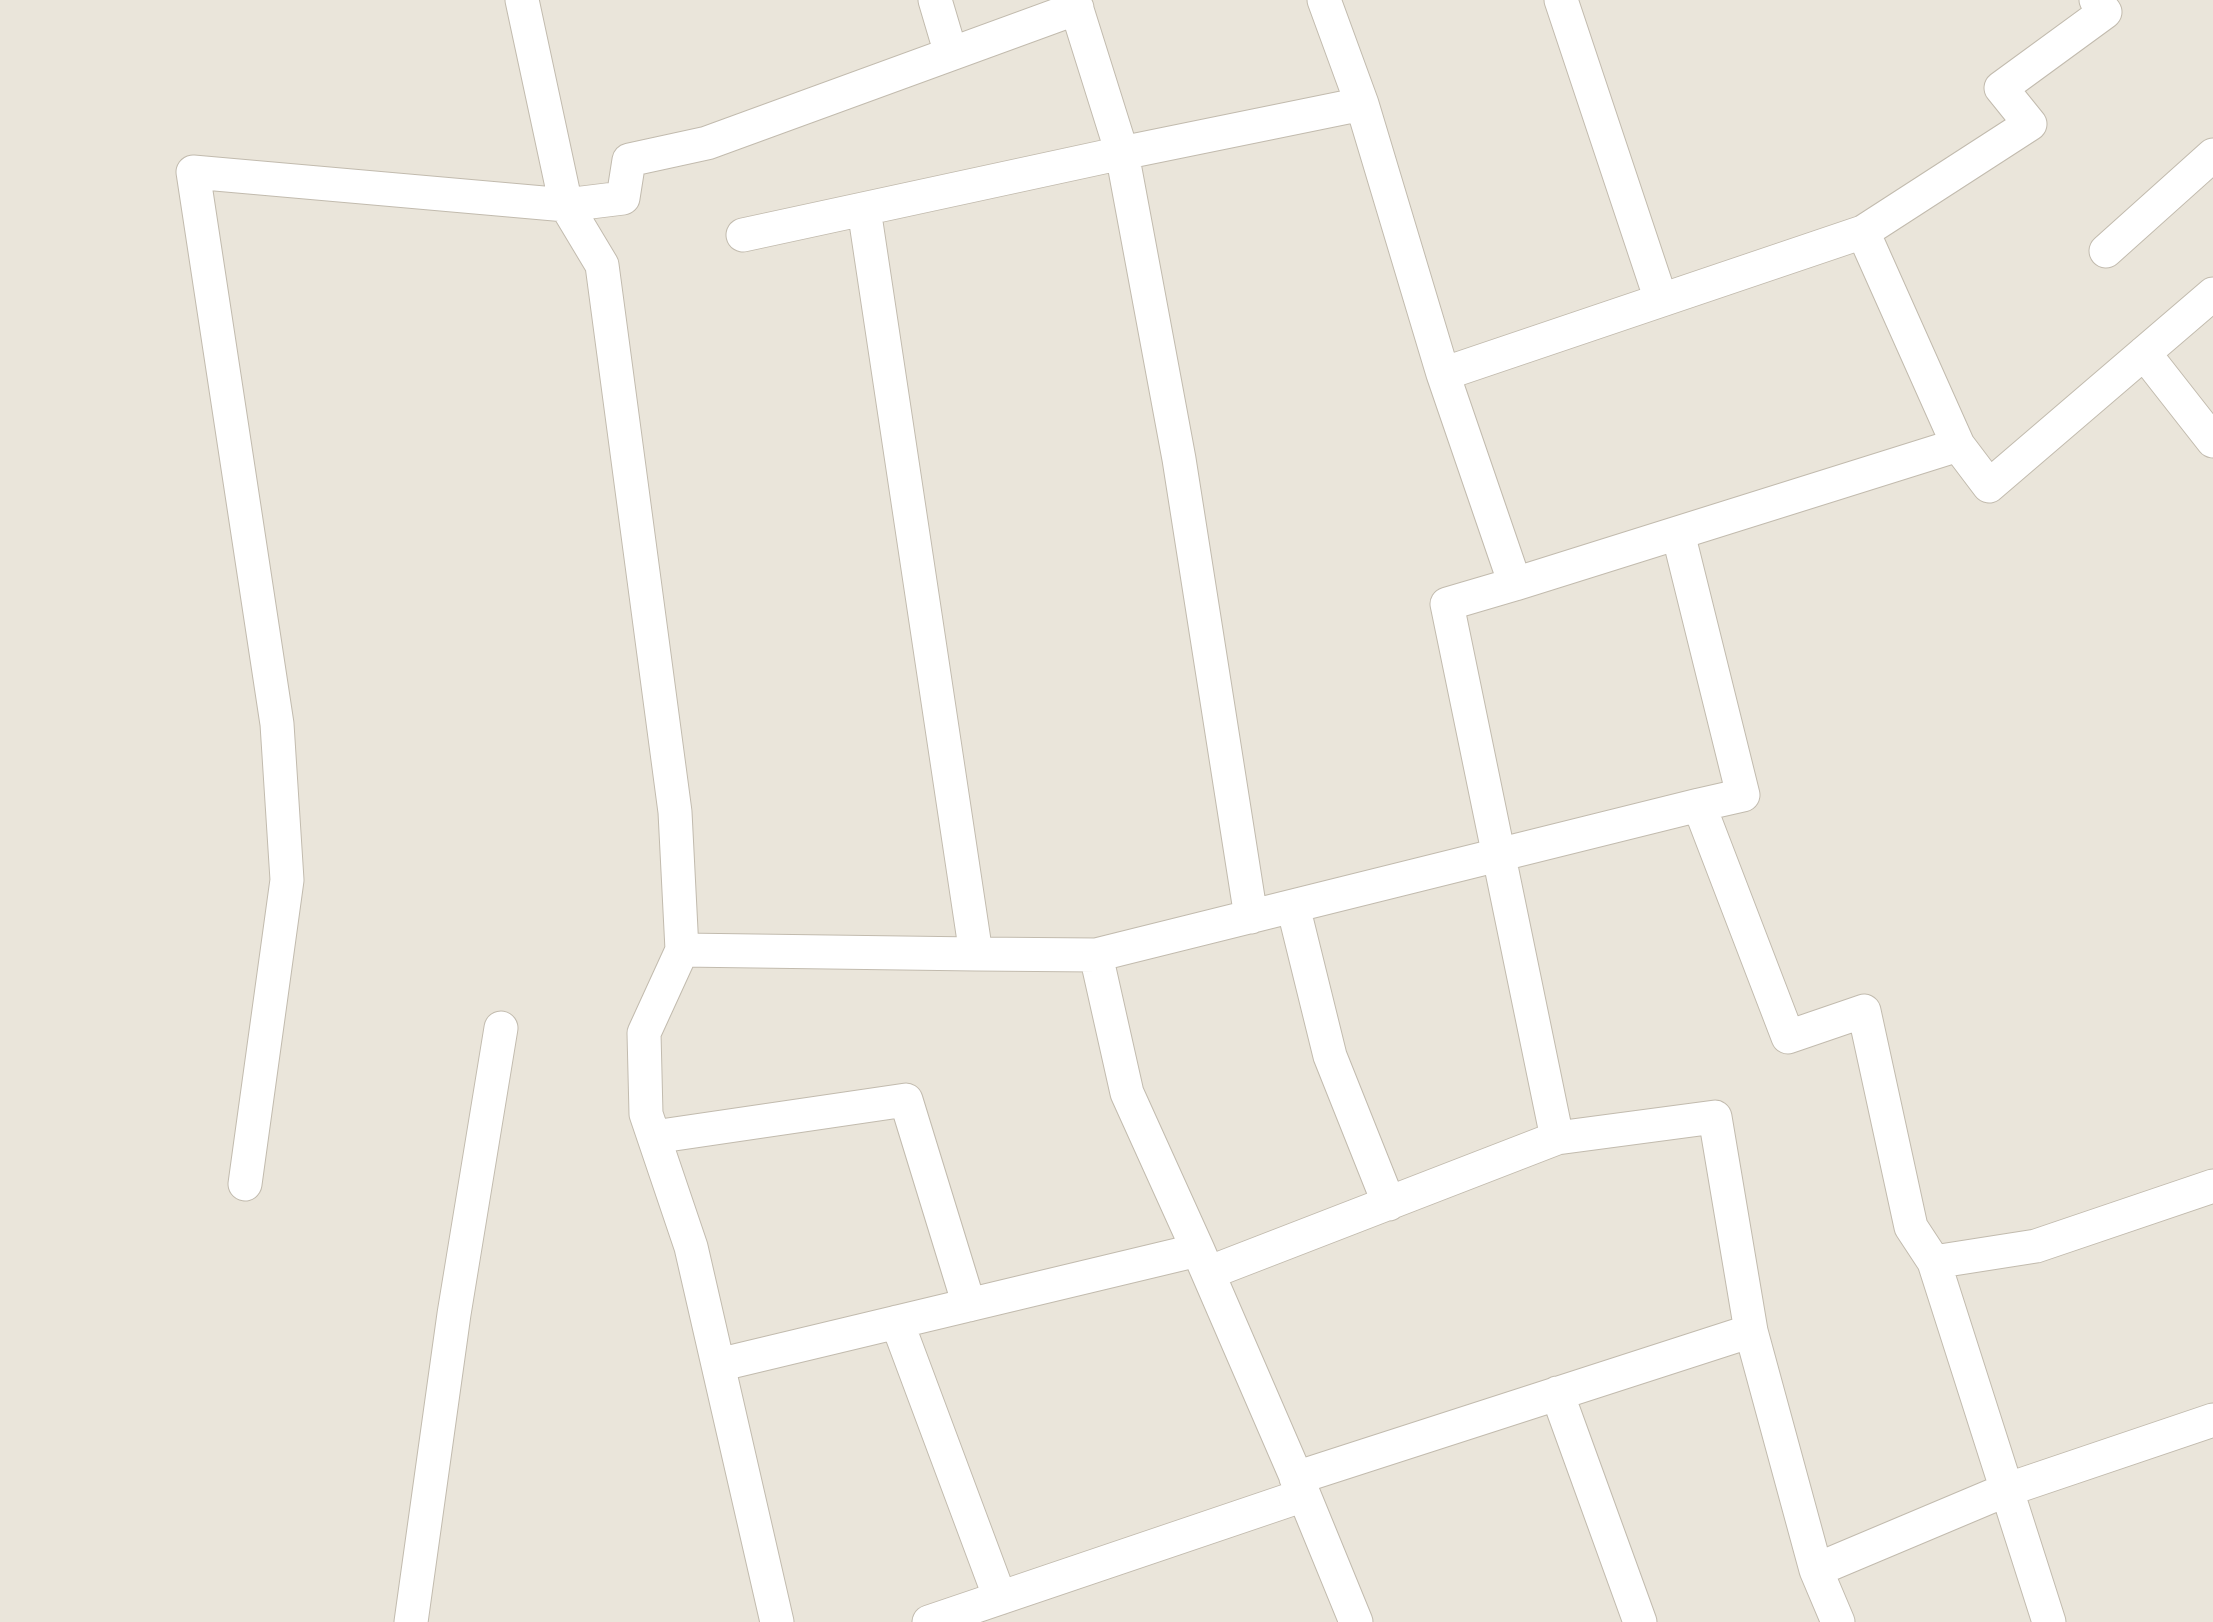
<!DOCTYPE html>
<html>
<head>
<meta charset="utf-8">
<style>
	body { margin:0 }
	canvas { display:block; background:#f6f3ec }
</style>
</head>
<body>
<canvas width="2213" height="1622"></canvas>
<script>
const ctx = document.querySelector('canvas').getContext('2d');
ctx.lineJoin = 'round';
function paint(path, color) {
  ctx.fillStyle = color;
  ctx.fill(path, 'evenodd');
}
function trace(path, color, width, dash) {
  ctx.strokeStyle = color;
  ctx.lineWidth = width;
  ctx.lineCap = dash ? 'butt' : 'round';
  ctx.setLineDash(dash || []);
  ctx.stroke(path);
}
paint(new Path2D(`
	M0 0H2213V1622H0Z`), '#eae5da');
const minor = new Path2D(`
	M522 0 566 205 602 265 675 812 682 950 976 954
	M935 0 951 54
	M1074 0 1122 153 1362 104 1443 374 1863 232 2030 124 2001 88 2105 12 2096 0
	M1324 0 1362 104
	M1561 0 1661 300
	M864 209 976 954 1096 955 1699 805 1788 1037 1864 1011 1911 1227 1934 1262 2049 1622
	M743 235 1122 153 1179 459 1251 917
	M2106 251 2213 155
	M2144 353 2213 441
	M1443 374 1515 584 1447 604 1557 1138
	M1958 445 1989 486 2213 294
	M1678 533 1743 795 1699 805
	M1515 584 1958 445 1863 232
	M1293 906 1330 1056 1389 1204
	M682 950 644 1033 646 1114 691 1247 777 1622
	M1096 955 1127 1093 1198 1250
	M654 1137 906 1100 969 1305
	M245 1184 287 880 277 724 193 172 566 205 623 198 629 160 707 143 1077 8
	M1934 1262 2036 1246 2213 1186
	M1208 1273 1557 1138 1715 1117 1751 1331 1296 1478
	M897 1322 1000 1598
	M1751 1331 1816 1570
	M718 1365 1198 1250 1304 1495
	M1557 1393 1640 1622
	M411 1622 454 1314 501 1028
	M929 1622 1304 1495 1356 1622
	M1838 1622 1816 1570 2006 1490 2213 1420`);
trace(minor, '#c2bbae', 35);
trace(minor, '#fff', 33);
</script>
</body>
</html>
